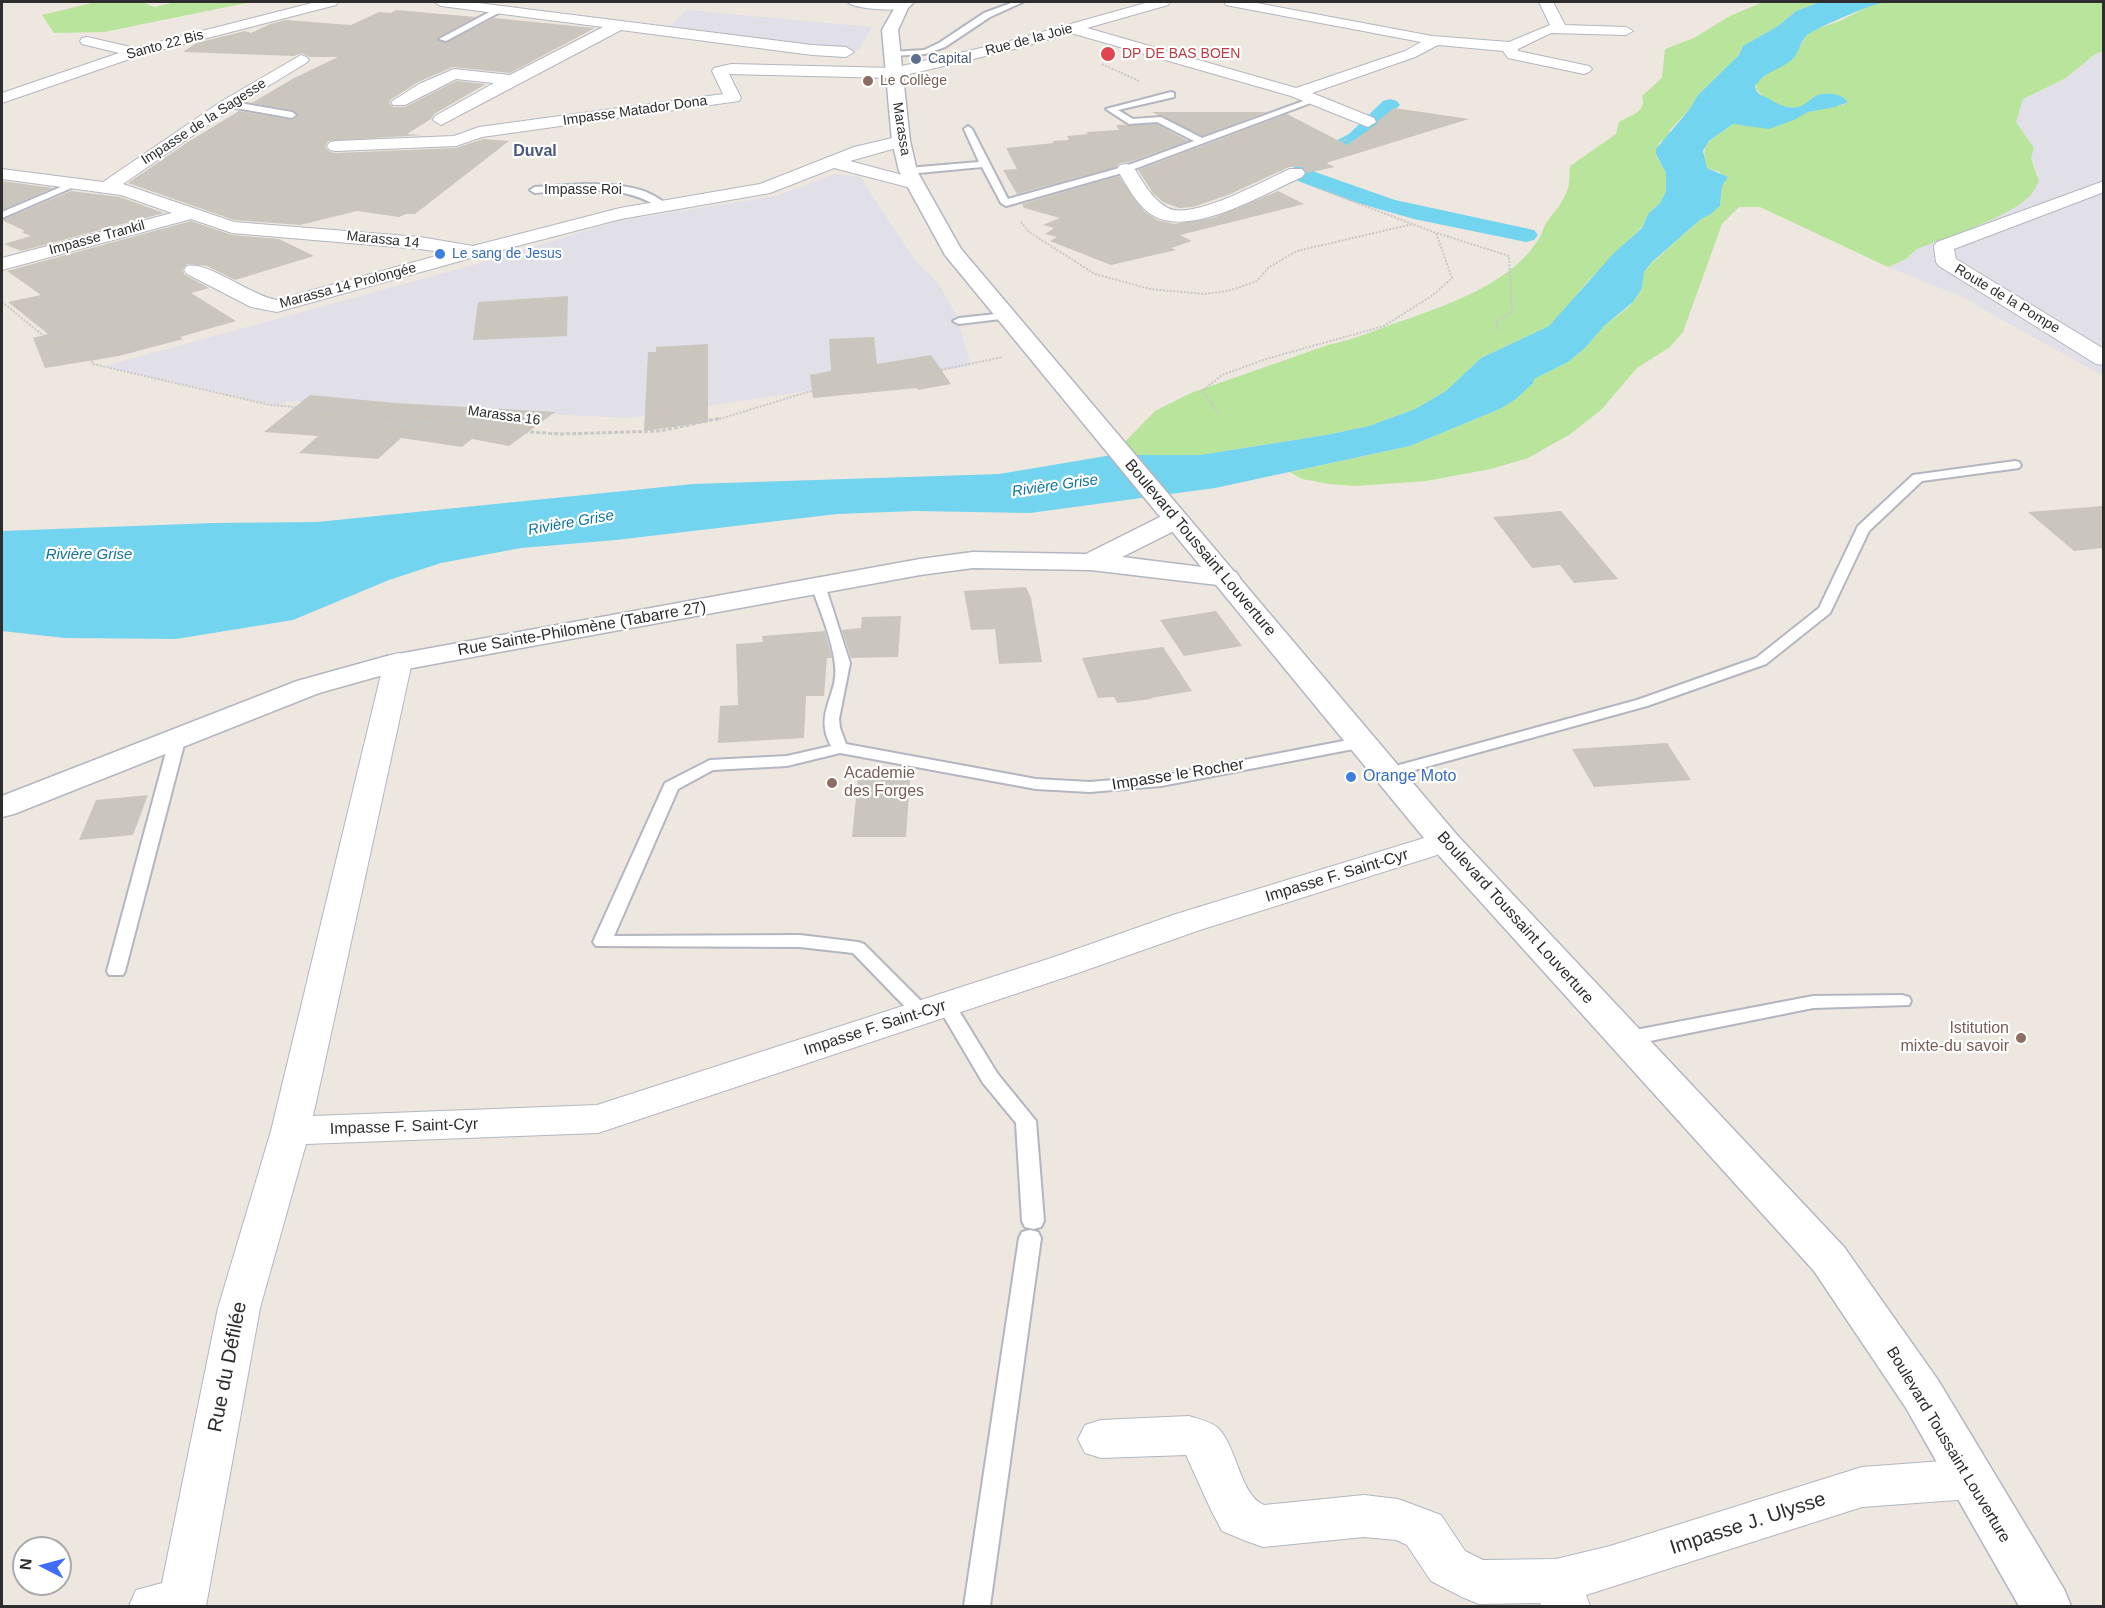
<!DOCTYPE html>
<html>
<head>
<meta charset="utf-8">
<style>
	body { margin:0 }
	#map { position:relative; width:2105px; height:1608px; overflow:hidden; background:#eee7df; font-family:Arial,sans-serif }
	canvas { display:block }
	.frame { position:absolute; inset:0; border:3px solid #2d2d2d; pointer-events:none }
	.north { position:absolute; left:12px; top:1536px; width:60px; height:60px; box-sizing:border-box; background:#fff; border:2px solid #ababab; border-radius:50%; rotate:276deg; font-size:16px; font-weight:700; line-height:24px; text-align:center; color:#2d2d2d }
	.north::after { content:''; display:block; margin:auto; width:21px; height:27px; background:#416cfa; clip-path:polygon(50% 0,100% 100%,50% 72%,0 100%) }
</style>
</head>
<body>
<div id="map">
<canvas width="2105" height="1608"></canvas>
<div class="frame"></div>
<div class="north">N</div>
</div>
<script>
const ctx = document.querySelector('canvas').getContext('2d');
ctx.lineJoin = 'round';
function paint(path, color) {
  ctx.fillStyle = color;
  ctx.fill(path, 'evenodd');
}
function trace(path, color, width, dash) {
  ctx.strokeStyle = color;
  ctx.lineWidth = width;
  ctx.lineCap = dash ? 'butt' : 'round';
  ctx.setLineDash(dash || []);
  ctx.stroke(path);
}
function drawText(font, color, halo, rows, align = 'center') {
  ctx.font = font + ' Arial,sans-serif';
  ctx.lineWidth = 4.5;
  ctx.setLineDash([]);
  ctx.textBaseline = 'middle';
  ctx.strokeStyle = halo;
  ctx.fillStyle = color;
  for (const [text, x, y, turn = 0] of rows) {
    ctx.save();
    ctx.translate(x, y);
    ctx.rotate((+turn || 0) * Math.PI / 180);
    ctx.textAlign = isNaN(turn) ? turn : align;
    if (halo) ctx.strokeText(text, 0, 0);
    ctx.fillText(text, 0, 0);
    ctx.restore();
  }
}
paint(new Path2D(`
	M687 10 773 18 872 27 859 50 815 49 666 30Z
	M2103 51V376L1960 296 1888 267 1906 260 1917 249 2039 175 2031 158 2034 148 2016 122 2023 99 2066 78 2094 55Z
	M835 174 860 177 917 263 937 282 956 314 971 366 628 418 287 401 277 406 105 366 481 263 618 221 776 196Z`), '#e1dfe7');
paint(new Path2D(`
	M96 2H141L154 7 176 2H251L104 32 54 33 42 15Z
	M1763 2H1820L1796 11 1778 26 1743 46 1739 55 1698 95 1689 110 1670 130 1669 136 1659 143 1656 155 1666 173V191L1660 203 1648 214 1642 227 1587 282 1558 318 1549 326 1481 358 1446 391 1415 409 1369 426 1326 435 1200 455H1112L1155 411 1191 393 1328 345C1354 340 1377 329 1402 321 1447 305 1512 283 1538 240 1542 235 1543 228 1546 223 1554 212 1564 202 1568 188 1570 182 1569 173 1570 166L1616 134 1619 122C1631 115 1647 112 1642 96L1662 78 1665 49 1694 38 1730 16Z
	M1885 2H2103V51L2094 55 2066 78 2023 99 2016 122 2034 148 2031 158 2039 181C2035 189 2032 195 2025 200 2005 218 1945 238 1917 249L1906 259 1888 267 1760 207H1739L1722 224 1683 332 1670 347 1637 368 1601 410 1569 435 1528 458 1491 469 1426 481 1355 486 1329 484 1302 479 1290 472 1410 446 1500 409 1516 399 1534 379 1568 362 1585 348 1604 326 1630 306 1642 288 1644 272 1652 263 1701 219 1711 214 1720 206 1722 186 1720 172 1707 168C1698 140 1714 140 1733 124L1775 127 1808 112 1845 104 1847 100C1839 94 1825 91 1816 96 1810 98 1806 105 1800 107 1787 111 1754 98 1756 83L1772 70 1793 59 1806 36 1813 30 1840 21 1875 3Z`), '#b8e49c');
paint(new Path2D(`
	M1820 2H1885C1874 3 1814 29 1807 35 1799 43 1799 56 1789 62 1776 71 1766 71 1755 86 1757 96 1763 95 1771 100 1780 105 1787 109 1798 107 1804 106 1809 100 1814 97 1823 91 1842 93 1848 102L1835 107 1808 112 1794 120 1769 129 1733 124 1709 141 1703 151 1707 168 1728 177 1722 186 1720 206 1711 214 1701 219 1652 262 1644 272 1642 288 1633 302 1604 326 1585 348 1568 362 1534 379 1533 383 1516 399 1500 409 1410 446 1215 488 1030 513 915 511 837 514 616 540 521 548 441 563 389 580 293 620 176 639 65 638 2 631V531L213 523 317 522 693 484 999 474 1112 455H1200L1326 435 1369 426 1415 409 1446 391 1481 358 1549 326 1613 254 1642 228 1648 214 1660 203 1666 191V173L1656 154V149L1689 110 1698 95 1739 55 1743 46 1778 26 1796 11Z`), '#73d4ef');
paint(new Path2D(`
	M1390 99 1397 101 1400 105 1363 142 1315 170V172L1395 200 1534 230 1538 235 1534 240 1526 242 1414 219 1351 201 1298 181 1292 170 1299 160 1349 134 1383 101Z`), '#73d4ef');
paint(new Path2D(`
	M396 10 476 17 437 38 445 43 494 18 595 28 510 73 453 67 418 82 390 100 389 103 393 107H405L456 81 486 84 434 114 431 119 407 134 423 135 328 141 325 147 330 152 336 153 456 148 483 139 509 141 415 214H406L399 217 357 211 300 225 234 220 128 183 188 142 239 111 293 120 298 115 292 110 252 103 294 78 338 57H309L302 53 294 56 183 52 196 43 245 31 251 33 270 24 286 20 351 25 379 12 391 13Z
	M1394 108 1469 119 1326 163 1335 167 1307 173 1302 167H1289L1228 195 1193 207 1179 208 1163 202 1153 193 1138 170 1287 114 1347 145 1377 124 1378 121Z
	M1152 112H1266L1202 136Z
	M1157 124 1188 141 1129 162 1120 163 1116 167 1017 194 1003 170 1017 169 1006 148 1054 143 1052 141 1069 140 1067 136 1088 134 1086 132 1119 130 1116 125Z
	M1119 176 1144 211 1157 220 1174 224 1213 218 1278 191 1304 204 1180 235 1192 241 1171 248 1176 250 1111 265 1050 241 1057 237 1045 234 1054 228 1043 225 1060 218 1024 208 1022 204Z
	M2 181 53 188 2 210Z
	M71 191 120 197 164 213 21 251 4 244 31 236 21 232 25 231 2 220Z
	M191 221 232 235 279 239 314 256 235 280 207 266 187 264 182 270 185 275 209 288 191 293 236 321 180 337 183 339 119 356 45 368 33 338 48 334 8 302 41 295 7 271Z
	M568 296 567 336 473 340 478 302Z
	M874 337 877 364 931 355 951 384 918 390 917 388 813 398 810 375 831 371 829 339Z
	M708 344V422L644 431 648 352H656V347Z
	M310 395 395 403 555 412 509 446 472 439 462 447 401 438 378 459 299 453 318 436 264 432Z
	M2103 506V548L2074 551 2028 512Z
	M1561 511 1618 579 1574 583 1560 565 1532 568 1493 517Z
	M1026 587 1031 598 1042 662 999 664 995 629 971 630 964 591Z
	M1216 611 1242 646 1184 656 1160 620Z
	M901 616 898 657 851 658 842 630 861 628 862 617Z
	M825 631 832 658H827L824 696H806L804 738 718 743 720 706 738 705 736 644 763 642 762 636Z
	M1163 647 1192 691 1151 698 1152 699 1117 703 1114 697 1098 698 1082 658Z
	M1667 743 1691 780 1594 787 1572 749Z
	M858 778H910L906 837H852Z
	M148 795 133 835 79 840 96 800Z`), '#cac5bd');
const service = new Path2D(`
	M1014 2H1023L990 17 945 47 925 54 892 56 888 54 892 52 924 50 939 43 984 13Z
	M497 8 504 10 446 41 439 39Z
	M1171 92 1174 93V97L1118 110 1133 119 1161 117 1202 138 1309 99 1316 101 1129 171 1006 206 1001 203 982 167 908 174 903 171 908 168 979 162 964 129 968 126 972 129 1008 199 1123 167 1194 141 1157 122 1129 124 1106 109Z
	M228 101 292 112 296 115 292 118 225 106 224 104Z
	M75 181 83 183 2 218V212Z
	M584 184C612 184 647 185 668 206L660 208C623 183 577 190 535 193L530 190 535 187Z
	M1005 313 1010 316 1009 318 959 324 953 321 959 318Z
	M2015 461 2019 462 2021 465 2019 468 1922 481 1869 531 1830 613 1766 664 1647 706 1393 776H1381L1379 773 1381 770 1637 700 1756 658 1819 608 1858 526 1913 475Z
	M818 581 825 585 850 663 839 719 840 728 846 744 1036 779 1090 782 1161 776 1364 737 1372 742 1364 747 1161 786 1090 792 1036 789 840 753 787 766 713 770 678 789 614 936 800 935 858 942 864 944 929 1009 931 1013 929 1017 922 1019 915 1017 853 953 800 947 596 946 593 942 665 783 710 760 787 756 831 746C813 713 839 695 835 665 832 638 820 611 811 585Z
	M178 732 186 737 125 971 123 975H109L107 971 170 737Z
	M1902 995 1909 997 1911 1001 1909 1005 1813 1008 1625 1046 1618 1044 1615 1039 1618 1034 1625 1032 1813 996Z
	M946 999 953 1001 997 1073 1036 1121 1044 1221 1041 1227 1033 1229 1025 1227 1022 1221 1016 1123 983 1083 937 1005 939 1001Z
	M1030 1230 1038 1232 1041 1238 990 1606H964L1019 1238 1022 1232Z`);
const minor = new Path2D(`
	M316 2H338L336 5 141 55 2 103V93L119 53 82 44 80 41 82 38 87 37 135 48Z
	M434 2H470L812 45 846 47 854 52 846 57 812 55 621 30 441 125 433 120 435 116 494 83 456 79 405 105H393L391 102 419 84 454 69 510 75 603 27 441 6Z
	M847 2H899L907 3 909 6C902 13 854 9 847 2Z
	M1149 2H1170L1168 5 1087 28 1296 88 1405 51 1421 42 1231 6 1226 5 1224 2H1251L1432 36 1509 42 1550 25 1539 2H1553L1565 25 1626 27 1633 31 1626 35 1551 33 1518 49V51L1589 66 1592 69 1589 72 1584 74 1508 58 1503 51 1438 45 1415 57 1312 93 1374 118 1376 122 1368 127 1291 96 1071 33 1011 50 893 78 729 74 741 98 739 101 482 137 456 146 336 151 330 150 327 146 330 142 336 141 454 136 479 127 723 94 712 71 714 68 731 64 893 68 1003 43Z
	M301 55 306 57 309 60 306 63 234 107 123 184 234 222 420 237 473 246 620 208 760 184 854 147 901 136 907 137 910 141 907 145 850 161 921 180 924 184 921 188 915 189 834 168 770 193 621 219 471 258 277 312 251 307 187 274 184 270 187 266C208 261 251 296 277 300L447 253 420 249 232 233 191 219 2 270V258L172 213 121 195 2 179V169L103 182 222 101Z
	M1126 164 1132 165C1142 180 1151 199 1168 208 1192 221 1265 180 1290 169H1302L1305 173 1302 177C1265 193 1199 234 1158 218 1139 210 1127 186 1117 169L1120 165Z
	M2104 181V192L1954 249 1956 259 2104 349V365L2096 364 1939 266 1936 262 1934 246 1937 242Z
	M398 653 408 656 412 662 313 1116 597 1105 1054 957 1176 914 1434 835 1445 832 1456 835 1461 842 1456 849 1200 930 1078 973 598 1133 306 1144 260 1308 206 1606H129L136 1590 162 1583 218 1308 271 1131 384 662 388 656Z
	M1189 1416C1198 1419 1213 1422 1219 1429 1238 1450 1240 1495 1264 1505L1364 1495 1398 1499 1441 1515 1465 1551 1483 1560 1556 1559 1610 1546 1862 1467 1970 1459 1986 1465 1993 1479 1986 1493 1970 1499 1862 1507 1586 1595 1590 1606H1542L1540 1603 1479 1604 1462 1597 1431 1581 1407 1545 1396 1540 1364 1537 1263 1547 1246 1541 1222 1531 1211 1510 1186 1455 1101 1458 1085 1453 1078 1439 1085 1425 1101 1420Z`);
const tertiary = new Path2D(`
	M1175 512 1184 514 1188 520 1184 526 1122 557 1226 570 1236 572 1240 578 1236 584 1226 586 1091 570 973 568 920 575 401 670 319 693 14 814 2 817V796L297 681 387 656 920 559 973 552 1086 554 1166 514Z`);
const secondary = new Path2D(`
	M898 2H914L908 8 898 30 910 141 917 171 961 249 1457 835 1844 1247 1938 1380 2064 1589 2071 1606H2019L1906 1408 1814 1271 1433 849 945 255 899 171 892 141 882 30Z`);
trace(service, '#b3b6c0', 4);
trace(minor, '#b3b6c0', 2);
trace(tertiary, '#b3b6c0', 3);
trace(secondary, '#b3b6c0', 3);
trace(new Path2D(`
	M1102 64 1139 81
	M1314 157 1347 139
	M216 194 271 187 336 172
	M1021 222 1029 232 1095 274 1150 289 1205 294 1228 291 1257 281 1269 267 1297 251 1413 224
	M1437 233 1509 256 1512 312 1496 322 1499 331
	M2 302 45 337 82 336 93 364 270 405 346 411 376 420
	M1218 412 1202 391 1222 375 1266 359 1384 326 1433 295 1452 278 1436 233 1318 188
	M716 420 808 392 936 371 1003 357`), '#c8c8c8', 2, [2, 1.5]);
trace(new Path2D(`
	M371 418 398 426 449 420 473 421 513 431 562 434 660 431 721 418`), '#c8c8c8', 3, [4, 2]);
paint(service, '#fff');
paint(minor, '#fff');
paint(tertiary, '#fff');
paint(secondary, '#fff');
for (const [x, y, r, color] of [
	[1108,54,8,"#e0444e"],
	[916,59,6,"#5c6f8a"],
	[868,81,6,"#8d6e63"],
	[440,254,6,"#3f7fe0"],
	[1351,777,6,"#3f7fe0"],
	[832,783,6,"#8d6e63"],
	[2021,1038,6,"#8d6e63"]
]) {
  const dot = new Path2D();
  dot.arc(x, y, r, 0, 2 * Math.PI);
  ctx.fillStyle = color;
  ctx.fill(dot);
  trace(dot, '#fff', 2);
}
drawText('14px', '#2d2d2d', '#fff', [
	["Rue de la Joie",1029,40,-15],
	["Santo 22 Bis",165,45,-15],
	["Impasse Matador Dona",635,111,-8],
	["Impasse de la Sagesse",204,122,-33],
	["Marassa",901,129,81],
	["Impasse Roi",583,190],
	["Impasse Trankil",97,238,-15],
	["Marassa 14",383,240,6],
	["Marassa 14 Prolongée",348,286,-15],
	["Route de la Pompe",2007,299,31],
	["Marassa 16",504,416,8]
]);
drawText('14px', '#be3a42', '#fff', [
	["DP DE BAS BOEN",1122,54]
], 'left');
drawText('14px', '#4e5e75', '#fff', [
	["Capital",928,59]
], 'left');
drawText('14px', '#785e54', '#fff', [
	["Le Collège",880,81]
], 'left');
drawText('14px', '#366cbe', '#fff', [
	["Le sang de Jesus",452,254]
], 'left');
drawText('italic 15px', '#0e749f', '#fff', [
	["Rivière Grise",1055,486,-8],
	["Rivière Grise",571,523,-10],
	["Rivière Grise",89,555]
]);
drawText('bold 16px', '#4c577e', '#fff', [
	["Duval",535,152]
]);
drawText('16px', '#2d2d2d', '#fff', [
	["Boulevard Toussaint Louverture",1200,548,50],
	["Rue Sainte-Philomène (Tabarre 27)",582,629,-10],
	["Impasse le Rocher",1178,775,-9],
	["Impasse F. Saint-Cyr",1337,876,-17],
	["Boulevard Toussaint Louverture",1515,918,48],
	["Impasse F. Saint-Cyr",875,1028,-18],
	["Impasse F. Saint-Cyr",404,1127,-2],
	["Boulevard Toussaint Louverture",1948,1445,59]
]);
drawText('16px', '#785e54', '#fff', [
	["Academie",844,774],
	["des Forges",844,792],
	["Istitution",2009,1029,"right"],
	["mixte-du savoir",2009,1047,"right"]
], 'left');
drawText('16px', '#366cbe', '#fff', [
	["Orange Moto",1363,777]
], 'left');
drawText('20px', '#2d2d2d', '#fff', [
	["Rue du Défilée",228,1367,-79],
	["Impasse J. Ulysse",1748,1524,-18]
]);
</script>
</body>
</html>
